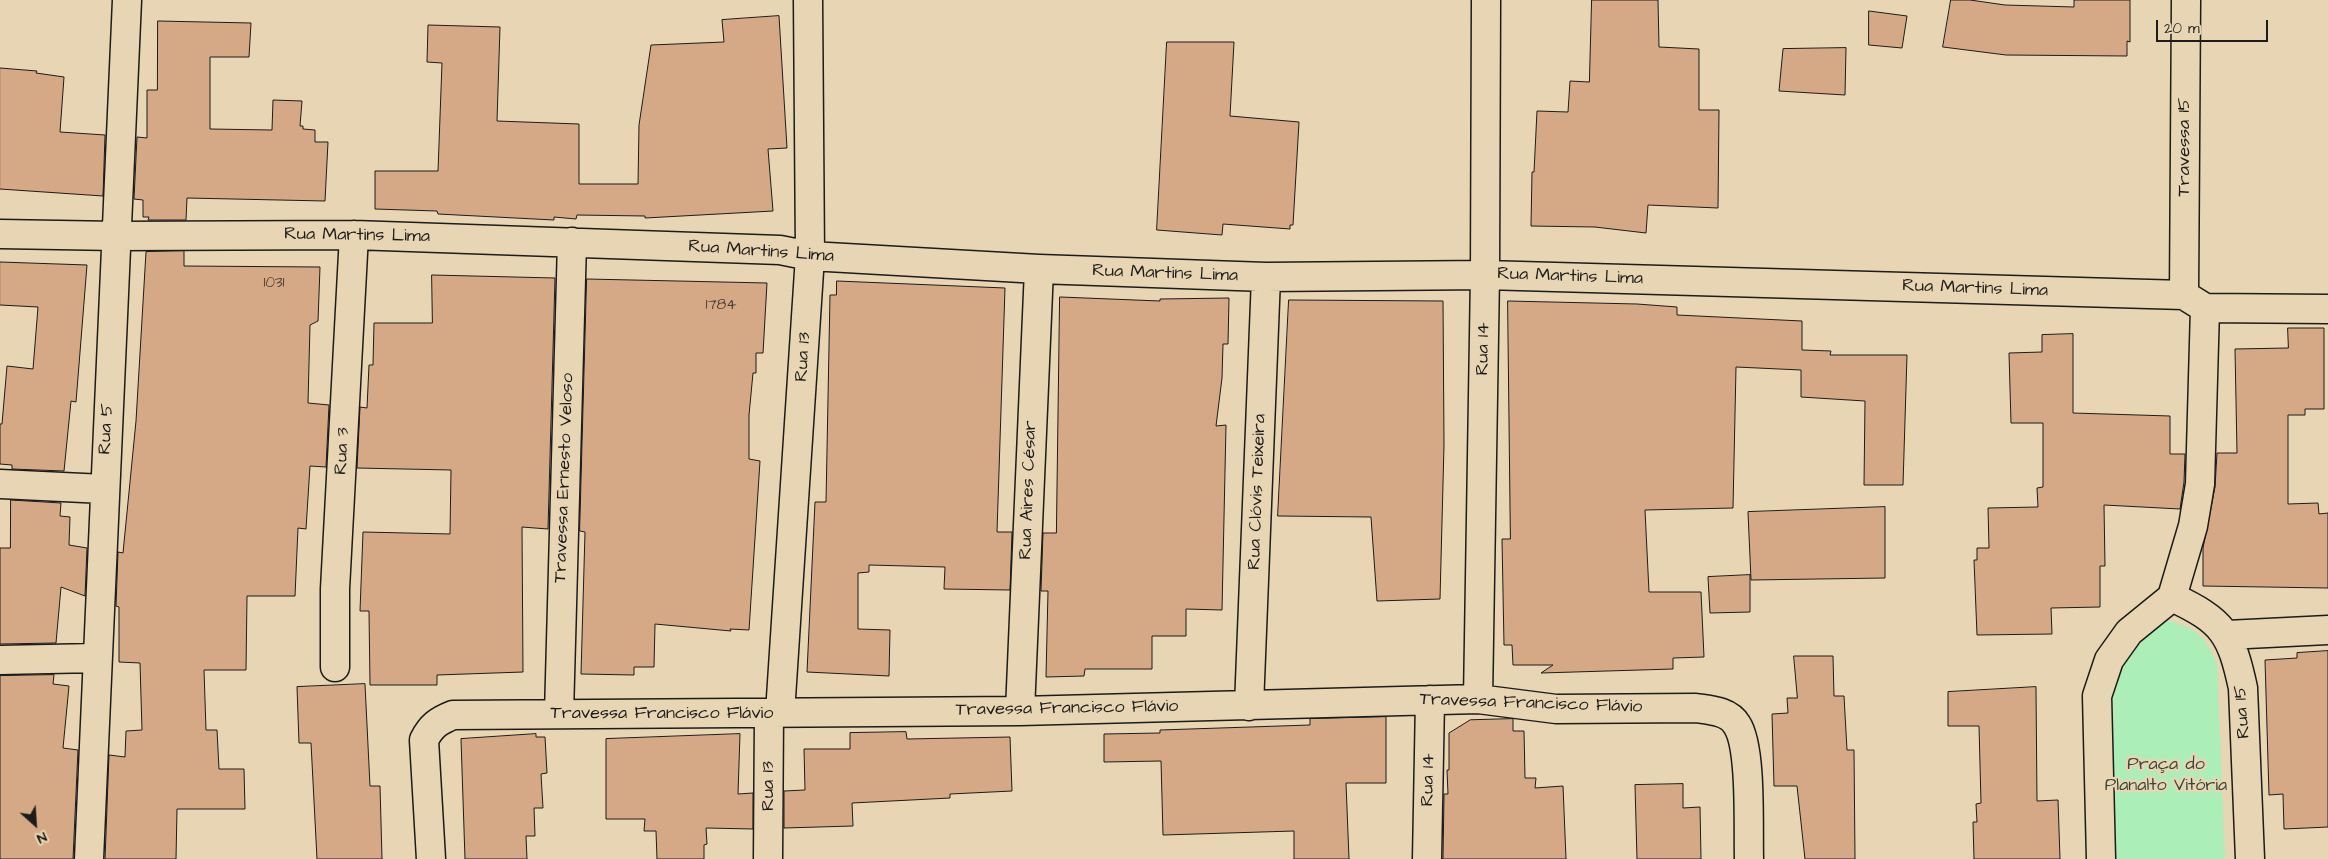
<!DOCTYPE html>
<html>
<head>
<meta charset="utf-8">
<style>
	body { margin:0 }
	#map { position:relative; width:2328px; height:859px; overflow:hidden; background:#e8d5b3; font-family:"Architects Daughter",sans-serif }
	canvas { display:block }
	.north { position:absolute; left:10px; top:799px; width:50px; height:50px; -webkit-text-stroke:4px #e8d5b3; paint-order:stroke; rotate:154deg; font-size:14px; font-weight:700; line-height:20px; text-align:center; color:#1c1c1c }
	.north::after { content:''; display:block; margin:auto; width:18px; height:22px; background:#1c1c1c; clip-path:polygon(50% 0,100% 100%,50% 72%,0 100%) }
	.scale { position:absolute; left:2156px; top:20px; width:112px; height:22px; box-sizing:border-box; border:2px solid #1c1c1c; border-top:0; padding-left:6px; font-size:15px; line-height:18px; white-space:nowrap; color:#1c1c1c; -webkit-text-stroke:4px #e8d5b3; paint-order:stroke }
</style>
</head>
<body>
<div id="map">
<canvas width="2328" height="859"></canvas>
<div class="north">N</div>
<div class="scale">20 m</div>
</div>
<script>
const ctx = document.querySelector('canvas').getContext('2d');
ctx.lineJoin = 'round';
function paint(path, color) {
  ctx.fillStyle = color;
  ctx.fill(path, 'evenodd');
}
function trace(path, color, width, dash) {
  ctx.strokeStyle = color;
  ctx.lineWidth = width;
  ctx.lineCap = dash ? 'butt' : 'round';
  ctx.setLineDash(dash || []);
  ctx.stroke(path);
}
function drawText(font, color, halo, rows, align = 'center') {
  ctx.font = font + ' "Architects Daughter",sans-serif';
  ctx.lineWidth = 5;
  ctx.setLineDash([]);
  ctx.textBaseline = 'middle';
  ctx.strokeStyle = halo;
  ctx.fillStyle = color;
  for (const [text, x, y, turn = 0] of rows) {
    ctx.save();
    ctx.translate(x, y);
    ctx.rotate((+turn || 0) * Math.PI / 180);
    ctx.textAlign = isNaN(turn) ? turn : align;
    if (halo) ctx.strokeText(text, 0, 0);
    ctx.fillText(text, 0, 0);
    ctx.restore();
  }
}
paint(new Path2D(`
	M2165 620C2196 627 2205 636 2217 664L2225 859H2112L2110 703 2115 678 2130 643Z`), '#aceeb8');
const building = new Path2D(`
	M1592 0H1658L1659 47 1699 49V110H1719L1718 208 1648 205 1646 233 1595 227 1531 226 1532 172H1534L1537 111 1568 112 1570 81 1589 82Z
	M1951 0H1970L2005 5 2074 7V0H2130V42L2127 41V56L2006 55 1943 47Z
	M1869 11 1907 16 1902 48 1869 45Z
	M779 16 787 148 768 149 773 211 645 218V216L577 215 576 219 554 217V220L438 214 437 211 375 209V171H438L442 63 427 62 428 25 500 27 497 121 579 124V184H638L639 125 651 45 724 42 722 20Z
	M158 21 251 23 249 57H210V129L272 130 273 100 302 101 300 126H303V129L315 130V142H328L325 201 187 198 186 220H148L149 217H143V200L134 199 137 137 147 138V90H157Z
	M1167 42H1234L1230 116 1299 122 1293 225H1290V229L1223 224 1222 235 1157 230Z
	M1846 48 1845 95 1779 91 1783 49Z
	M0 68 37 71 36 73 64 77 60 132 105 135 103 196 0 189Z
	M184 251V266L320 267 318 321 310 325 308 403 329 405 326 467 310 466 306 529 298 528 295 596H247L246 670H204L206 730H217L219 769H244L245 809H177L176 859H105L109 755 125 757 126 731 142 730 140 663 119 662V607L116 606 118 552 123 553 136 421 146 252Z
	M0 262 87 265 76 402 71 401 64 471 12 469V465L0 464V424H2L7 366 33 369 38 307 0 305Z
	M432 275 555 278 548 529 522 527 523 672 437 675V685H370L369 611H360L363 532 450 534 451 470 357 468 360 407 367 408 369 365H373L374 323H432Z
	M587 279 767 283 763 353H756V373H753L749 415V459L760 461 749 630 730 629 731 631 655 624 654 667H634V675L581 674 585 532 580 531Z
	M837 281 1005 288 997 532H1012L1010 590 944 589 945 567 869 565V572L858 573V629L890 630 889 676 807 672 815 502H826L830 295H836Z
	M1060 297 1160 301V299L1229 298 1228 344H1223L1222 378 1216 426 1226 425 1222 610 1186 609V636H1152V669H1085L1084 676 1046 677 1048 591H1041L1043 533H1056Z
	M1289 300 1443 301 1444 445 1440 599 1377 601 1371 517 1278 516Z
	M1508 301 1637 304 1677 307V315L1802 321V350L1831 351 1830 355H1907L1903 485H1864L1865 401 1801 397V370L1736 367 1733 508 1645 510 1649 592H1701L1704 657 1673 658V669L1541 673 1553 665H1513L1512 645H1504L1502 539H1510Z
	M2288 328H2324V409H2305V415H2288V504L2318 503 2319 514 2328 513V588L2203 586V548L2215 487 2217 453H2237L2235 349 2288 348Z
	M2073 334V413L2170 416V454H2185L2184 482 2180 509 2104 505 2105 566H2100V607L2051 608 2052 634 1977 635 1974 560H1977V548H1989L1988 508 2038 507 2037 488 2043 487V423H2011L2009 353 2042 352V335Z
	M11 500 61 503 60 516 70 517 69 545 87 548 85 596 61 587 56 643 0 644V548H10Z
	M1885 507V578L1751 580 1748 512Z
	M1750 575V612L1710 613 1708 577Z
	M2328 651V827L2284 829 2283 794 2269 795 2265 660 2297 658V653Z
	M1794 656H1833L1834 696H1844L1847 750H1854L1855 859H1805L1797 786H1774L1772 714 1788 713 1787 698H1797Z
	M54 675 53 684 69 686 63 748 78 750 73 859H0V676Z
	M365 684 370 786H380L382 859H317L311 743H299L297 687Z
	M2036 687 2037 801 2058 800 2060 859H1974L1973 822H1977L1976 804 1981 803 1979 726H1948V692Z
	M1386 717V783H1346L1349 859H1294V831L1163 835 1161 761 1104 762V734L1160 733V730L1310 725V719Z
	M1513 719V731H1524L1525 778H1536L1535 788 1563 786 1566 859H1443L1444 794H1448L1447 770H1449V733L1470 720Z
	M906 732 907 739 1010 737 1012 791 950 794V798L852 803 853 826 784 828V791L805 790 804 749H850V733Z
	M536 734V737H545L547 773 541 774 543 808H534L535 836H526L527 859H465L461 739Z
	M740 734 738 794 753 793V829L706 828 707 844 704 845V859H657L656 831H644L645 819H606V739Z
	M1683 784V808L1700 807 1701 859H1637L1635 785Z`);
paint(building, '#d5a986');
trace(building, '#1c1c1c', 1);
const street = new Path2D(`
	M0 234 117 236 354 235 780 250 810 256 1039 269 1266 277 1485 275 2184 295 2205 308 2328 309
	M2184 295 2186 0
	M0 484 104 489
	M2172 597C2223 621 2231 633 2243 688L2250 859
	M2227 635 2328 630
	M0 660 96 658
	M335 667V589L354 235
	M1478 699 1485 275 1486 0
	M1249 706 1266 277
	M1020 711 1039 269
	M780 713 810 256 808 0
	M559 714 572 242
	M89 859 127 0
	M431 859 424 740C431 726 438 721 453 715L1020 711 1478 699 1556 709 1696 708C1710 710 1729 711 1737 725 1752 748 1748 829 1749 859
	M768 859 769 713
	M1427 859 1430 700
	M2101 859 2097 696 2109 660 2129 632 2172 597 2193 526 2200 484 2205 308`);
trace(street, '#1c1c1c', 31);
trace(street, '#e8d5b3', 28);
drawText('15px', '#4a3f36', null, [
	["1031",274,284],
	["1784",721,306]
]);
drawText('18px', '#1c1c1c', '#e8d5b3', [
	["Travessa 15",2185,147,-90],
	["Rua Martins Lima",357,236,1],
	["Rua Martins Lima",761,252,4],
	["Rua Martins Lima",1165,274,2],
	["Rua Martins Lima",1570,277,2],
	["Rua Martins Lima",1975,289,2],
	["Rua 14",1484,349,-89],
	["Rua 13",804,357,-86],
	["Rua 5",107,429,-87],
	["Rua 3",343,451,-87],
	["Travessa Ernesto Veloso",565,478,-88],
	["Rua Aires César",1029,490,-88],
	["Rua Clóvis Teixeira",1258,492,-88],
	["Travessa Francisco Flávio",1531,704,2],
	["Travessa Francisco Flávio",1067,709,-1],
	["Rua 15",2243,712,-94],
	["Travessa Francisco Flávio",662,714],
	["Rua 14",1429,780,-89],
	["Rua 13",769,786,-90]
]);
drawText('18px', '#39463b', '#e8d5b3', [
	["Praça do",2166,765],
	["Planalto Vitória",2166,786]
]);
</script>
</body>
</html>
